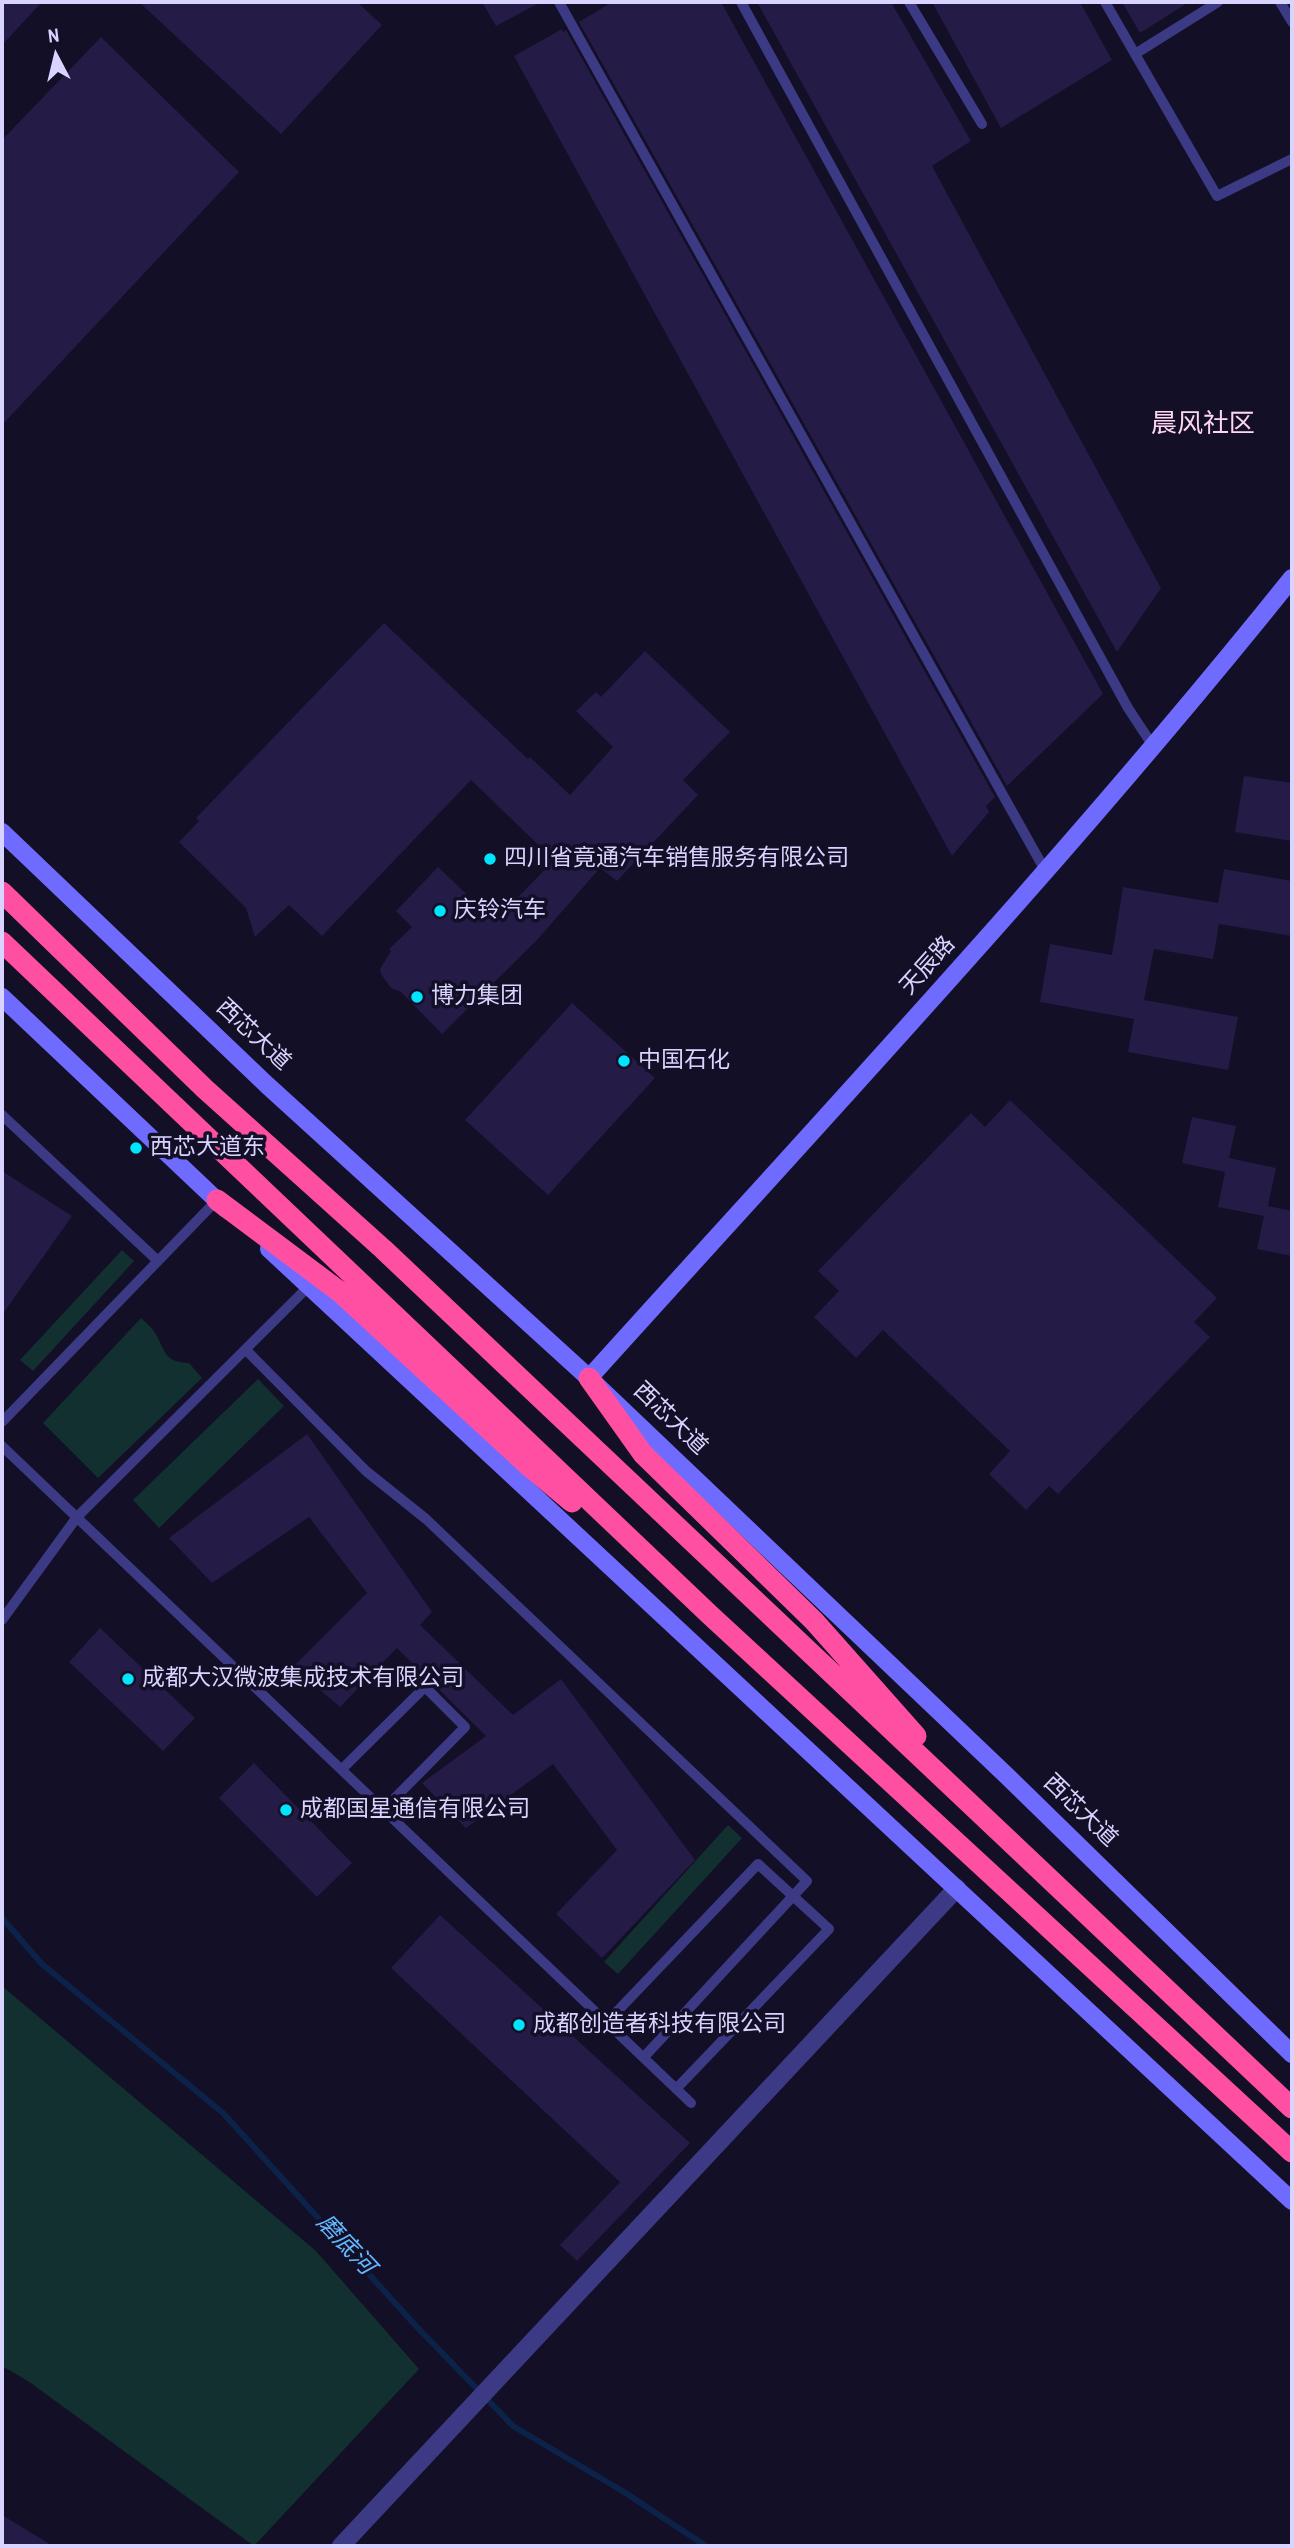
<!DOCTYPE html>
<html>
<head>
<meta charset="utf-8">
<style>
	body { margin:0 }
	#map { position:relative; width:1294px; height:2548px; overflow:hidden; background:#130f26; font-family:"Archivo Narrow",sans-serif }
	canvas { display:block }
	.frame { position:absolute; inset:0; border:4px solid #d9d4ff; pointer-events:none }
	.north { position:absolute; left:21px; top:21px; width:70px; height:70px; -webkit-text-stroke:5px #130f26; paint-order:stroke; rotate:353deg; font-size:19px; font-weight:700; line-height:28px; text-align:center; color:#d9d4ff }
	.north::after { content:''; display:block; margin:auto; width:24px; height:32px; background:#d9d4ff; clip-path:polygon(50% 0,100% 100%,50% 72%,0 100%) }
</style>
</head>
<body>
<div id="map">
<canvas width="1294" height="2548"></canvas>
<div class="frame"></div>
<div class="north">N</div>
</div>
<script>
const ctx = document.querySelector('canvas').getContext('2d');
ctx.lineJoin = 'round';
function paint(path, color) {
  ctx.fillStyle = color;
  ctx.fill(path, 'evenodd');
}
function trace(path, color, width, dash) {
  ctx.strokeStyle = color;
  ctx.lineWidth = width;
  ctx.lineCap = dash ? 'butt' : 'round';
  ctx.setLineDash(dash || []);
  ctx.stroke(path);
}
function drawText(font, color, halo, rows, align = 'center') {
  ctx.font = font + ' "Archivo Narrow","Noto Sans SC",sans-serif';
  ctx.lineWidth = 7;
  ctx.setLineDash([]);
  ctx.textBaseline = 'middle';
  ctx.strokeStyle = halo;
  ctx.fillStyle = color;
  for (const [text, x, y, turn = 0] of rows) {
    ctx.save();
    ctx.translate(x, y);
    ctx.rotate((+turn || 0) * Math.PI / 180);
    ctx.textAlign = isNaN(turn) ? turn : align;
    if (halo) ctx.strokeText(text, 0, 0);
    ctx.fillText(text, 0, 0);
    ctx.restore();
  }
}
paint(new Path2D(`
	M122 1250 134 1261 33 1371 20 1360Z
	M141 1318C145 1322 150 1326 153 1330 166 1348 161 1362 189 1363L202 1378 98 1478 43 1423Z
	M258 1379 284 1406 159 1528 133 1500Z
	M728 1825 742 1838 618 1974 604 1962Z
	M2 1986 316 2251 419 2369 254 2546 28 2381 2 2366Z`), '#12302f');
trace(new Path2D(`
	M2 1918 42 1964 223 2113 415 2325 513 2426 624 2492 706 2546`), '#0c2248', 6);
paint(new Path2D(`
	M2 2H42L2 45Z
	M139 2H357L382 25 281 134Z
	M482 2H541L496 26Z
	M612 2H721L1103 694 1007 786 579 22Z
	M757 2H891L971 141 932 166 1161 588 1117 652Z
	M932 2H1080L1112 60 1001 128Z
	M1122 2H1189L1140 33Z
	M562 29 563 32 566 30 995 797 986 806 989 812 952 856 514 56Z
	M101 37 239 172 2 425V140Z
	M384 623 528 759 530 757 570 795 613 747 576 711 596 692 601 697 645 651 730 732 683 780 698 795 617 881 600 868 537 940 442 1034 401 992 391 988 381 974 380 969 391 951 389 949 412 927 396 911 438 867 495 921 554 860 471 780 322 936 289 905 255 937 246 908 179 842 199 821 196 818Z
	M1244 776 1292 783V841L1235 832Z
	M1224 869 1292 881V936L1219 924 1213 959 1154 949 1144 1000 1238 1017 1228 1070 1128 1052 1134 1019 1040 1002 1050 944 1112 955 1123 887 1218 903Z
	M572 1003 655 1078 548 1195 465 1120Z
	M1010 1100 1217 1298 1194 1322 1210 1337 1058 1494 1049 1486 1026 1510 989 1474 1010 1451 883 1330 856 1358 814 1317 839 1291 818 1271 971 1113 985 1127Z
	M1192 1117 1236 1126 1229 1158 1276 1168 1268 1206 1292 1211V1256L1257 1249 1264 1216 1218 1207 1225 1172 1182 1163Z
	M2 1171 72 1216 2 1315Z
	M307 1434 432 1612 420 1625 513 1715 561 1679 695 1860 602 1958 556 1914 617 1850 553 1764 466 1828 422 1783 486 1736 397 1648 340 1707 293 1667 367 1593 309 1517 212 1583 169 1538Z
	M100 1628 195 1718 163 1751 69 1662Z
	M254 1763 352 1863 317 1897 219 1798Z
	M440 1915 690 2143 577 2261 560 2245 620 2182 391 1968Z
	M2 2515 53 2546H2Z`), '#241b47');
trace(new Path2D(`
	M559 2 1046 872
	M741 2 1128 708 1153 746
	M909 2 982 124
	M1105 2 1217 196 1292 159
	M1280 2 1292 22
	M1135 54 1218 2
	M2 1115 158 1261
	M246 1350 366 1471 426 1519 807 1881 644 2057
	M2 1422 217 1200
	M2 1446 691 2103
	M2 1620 77 1517 309 1286
	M342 1769 425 1687 465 1727 384 1809
	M607 2022 758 1864 829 1929 676 2089`), '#3d3a85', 10);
trace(new Path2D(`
	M341 2546 957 1888`), '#3d3a85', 18);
trace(new Path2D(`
	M2 832 267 1085 589 1378 1007 1776 1292 2054
	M2 997 226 1209
	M269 1249 1292 2201
	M589 1378C827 1114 1070 855 1292 578`), '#6f6bff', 18);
trace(new Path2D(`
	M2 892 205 1089 383 1249 1292 2108
	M2 942 710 1615 1292 2152
	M217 1200 340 1292 529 1466 572 1502
	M589 1378 643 1454 814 1621 916 1736`), '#ff4fa3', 21);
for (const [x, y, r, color] of [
	[490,859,7,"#00e5ff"],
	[440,911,7,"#00e5ff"],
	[417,997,7,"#00e5ff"],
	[624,1061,7,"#00e5ff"],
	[136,1148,7,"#00e5ff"],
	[128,1679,7,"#00e5ff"],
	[286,1810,7,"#00e5ff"],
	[519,2025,7,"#00e5ff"]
]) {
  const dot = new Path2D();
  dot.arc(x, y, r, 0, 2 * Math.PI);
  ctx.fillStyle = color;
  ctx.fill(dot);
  trace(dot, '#130f26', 2.5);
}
drawText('23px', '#d9d4ff', '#130f26', [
	["四川省竟通汽车销售服务有限公司",504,859],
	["庆铃汽车",454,911],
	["博力集团",431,997],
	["中国石化",638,1061],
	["西芯大道东",150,1148],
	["成都大汉微波集成技术有限公司",142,1679],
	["成都国星通信有限公司",300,1810],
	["成都创造者科技有限公司",533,2025]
], 'left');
drawText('23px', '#d9d4ff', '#130f26', [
	["天辰路",928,966,-48],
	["西芯大道",253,1035,43],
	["西芯大道",670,1419,44],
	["西芯大道",1080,1811,44]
]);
drawText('italic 24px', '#62b6ff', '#130f26', [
	["磨底河",345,2245,47]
]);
drawText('26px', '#ffd6f0', '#130f26', [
	["晨风社区",1203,425]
]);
</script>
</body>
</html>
